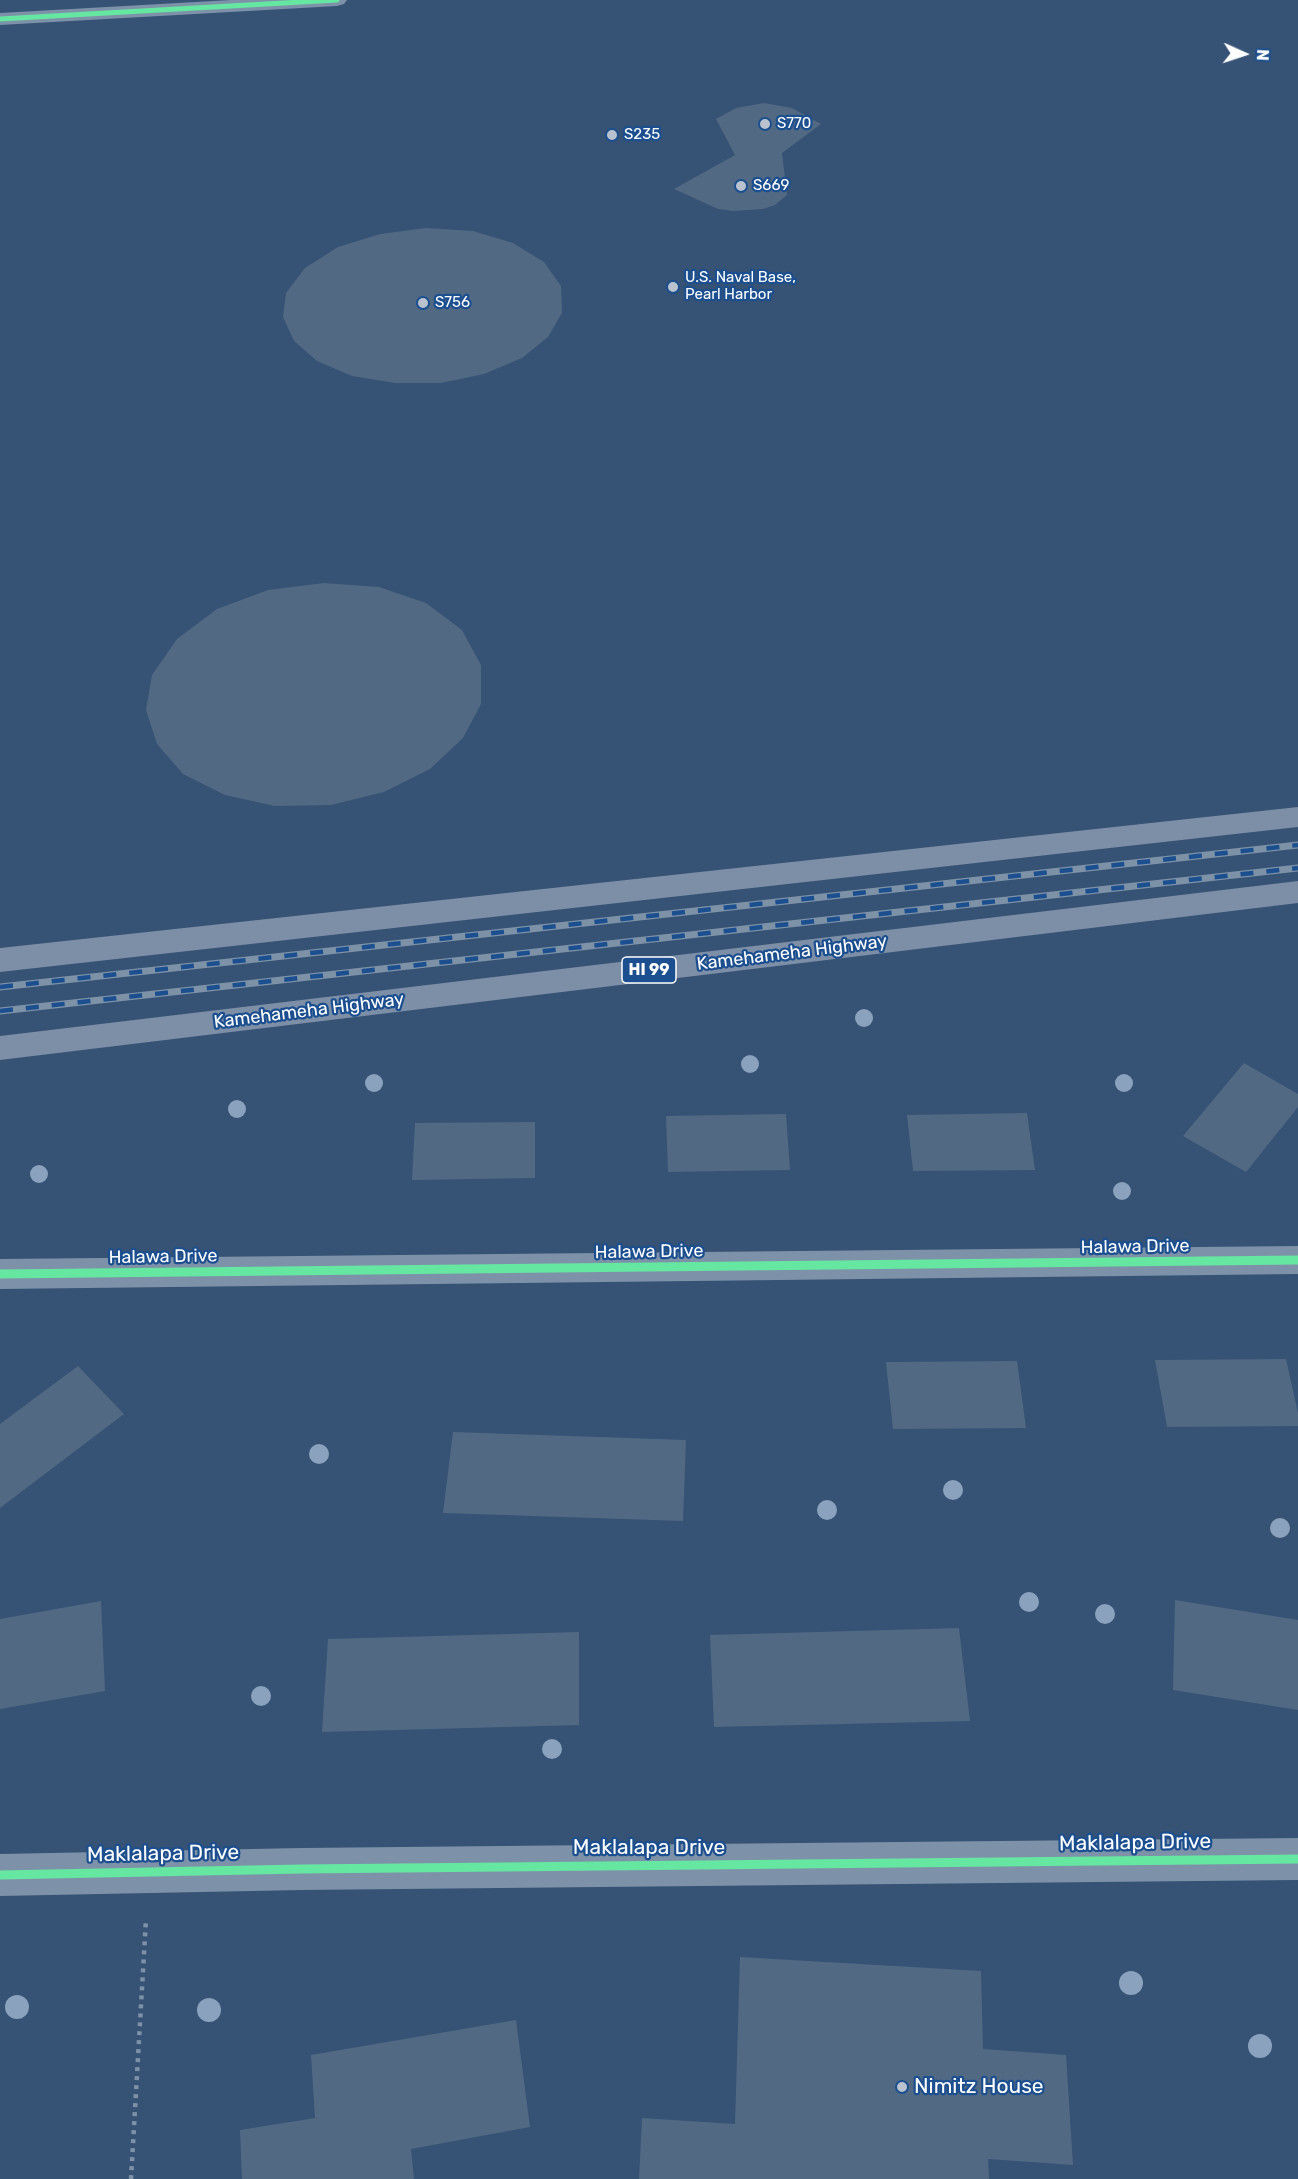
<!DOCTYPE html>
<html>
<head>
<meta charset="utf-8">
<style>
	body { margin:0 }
	#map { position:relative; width:1298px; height:2179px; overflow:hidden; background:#365274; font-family:Rubik,sans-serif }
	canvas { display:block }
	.north { position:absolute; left:1214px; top:24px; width:60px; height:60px; -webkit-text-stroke:4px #1b4f8f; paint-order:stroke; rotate:93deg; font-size:16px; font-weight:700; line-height:24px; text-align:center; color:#fff }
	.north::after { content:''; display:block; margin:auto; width:21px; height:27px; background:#fff; clip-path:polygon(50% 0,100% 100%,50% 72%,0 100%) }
</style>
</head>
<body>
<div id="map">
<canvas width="1298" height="2179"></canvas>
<div class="north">N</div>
</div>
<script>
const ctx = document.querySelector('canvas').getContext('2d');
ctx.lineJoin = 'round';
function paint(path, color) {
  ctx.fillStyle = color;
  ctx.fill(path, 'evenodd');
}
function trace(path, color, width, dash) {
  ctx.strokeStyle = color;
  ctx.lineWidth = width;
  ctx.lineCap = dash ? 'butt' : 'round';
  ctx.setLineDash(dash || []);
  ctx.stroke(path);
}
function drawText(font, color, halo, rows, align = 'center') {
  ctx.font = font + ' Rubik,sans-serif';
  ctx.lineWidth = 4.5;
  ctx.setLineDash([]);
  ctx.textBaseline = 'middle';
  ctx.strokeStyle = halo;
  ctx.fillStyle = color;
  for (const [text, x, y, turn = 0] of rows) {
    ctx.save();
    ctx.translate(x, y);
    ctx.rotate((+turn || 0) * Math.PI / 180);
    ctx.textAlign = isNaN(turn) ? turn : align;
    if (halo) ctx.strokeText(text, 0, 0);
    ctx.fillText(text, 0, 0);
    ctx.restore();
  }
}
paint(new Path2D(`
	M764 103 792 108 821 124 782 153 787 195 775 205 763 209 733 211 718 209 674 189 735 155 716 119 736 108Z
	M426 228 473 231 513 243 544 262 561 286 562 313 548 337 522 358 484 374 441 383H395L352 376 317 361 294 341 283 317 286 293 305 268 338 247 380 234Z
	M324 583 379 587 426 603 462 630 481 665V704L463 738 430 769 384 792 331 805 275 806 225 795 183 774 157 744 146 710 152 675 177 639 217 609 268 590Z
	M1244 1063 1298 1094V1107L1246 1172 1183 1136Z
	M1027 1113 1035 1170 913 1171 907 1115Z
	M786 1114 790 1170 668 1172 666 1116Z
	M535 1122V1178L412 1180 415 1123Z
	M1286 1359 1298 1413V1426L1167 1427 1155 1360Z
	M1017 1361 1026 1428 893 1429 886 1362Z
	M78 1366 124 1414 0 1508V1424Z
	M453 1432 686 1440 683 1521 443 1513Z
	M1175 1600 1298 1620V1710L1173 1690Z
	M101 1601 105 1691 0 1709V1619Z
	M959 1628 970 1721 714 1727 710 1635Z
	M579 1632V1725L322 1732 328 1639Z
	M740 1957 981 1971 983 2049 1066 2055 1073 2165 988 2159 989 2179H639L642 2118 735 2124Z
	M516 2020 530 2127 411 2149 414 2179H242L240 2130 315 2118 311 2055Z`), '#526984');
trace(new Path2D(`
	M131 2179 146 1919`), '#7d92a8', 4.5, [4, 5]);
paint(new Path2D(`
	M1298 1246V1274L0 1289V1259Z
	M1298 1838V1880L302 1890 0 1896V1854L302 1848Z`), '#7d92a8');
paint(new Path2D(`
	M231 0H347L344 4 337 6 0 25V13Z`), '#7d92a8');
paint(new Path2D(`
	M1298 807V827L0 972V948Z
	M1298 881V903L0 1060V1036Z`), '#7d8ea7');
const rail = new Path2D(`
	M0 987 1298 845
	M0 1011 1298 868`);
trace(rail, '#7e92a7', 7);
trace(rail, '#1b4f8f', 4.5, [13]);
trace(new Path2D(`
	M0 19 337 0`), '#66e7a1', 5);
trace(new Path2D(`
	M0 1274 1298 1260
	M0 1875 302 1869 1298 1859`), '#66e7a1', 9);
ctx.fillStyle = '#8aa2be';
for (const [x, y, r] of [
	[864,1018,9],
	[750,1064,9],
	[374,1083,9],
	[1124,1083,9],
	[237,1109,9],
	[39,1174,9],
	[1122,1191,9],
	[319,1454,10],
	[953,1490,10],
	[827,1510,10],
	[1280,1528,10],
	[1029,1602,10],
	[1105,1614,10],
	[261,1696,10],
	[552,1749,10],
	[1131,1983,12],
	[17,2007,12],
	[209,2010,12],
	[1260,2046,12]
]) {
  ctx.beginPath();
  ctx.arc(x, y, r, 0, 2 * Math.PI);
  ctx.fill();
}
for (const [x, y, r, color] of [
	[765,124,6,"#b9c2ce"],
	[612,135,6,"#b9c2ce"],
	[741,186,6,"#b9c2ce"],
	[673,287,6,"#b9c2ce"],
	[423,303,6,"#b9c2ce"],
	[902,2087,6,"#b9c2ce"]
]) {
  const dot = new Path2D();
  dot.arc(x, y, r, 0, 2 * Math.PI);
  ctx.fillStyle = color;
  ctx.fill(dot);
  trace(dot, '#1b4f8f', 2);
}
drawText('15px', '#fff', '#1b4f8f', [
	["S770",777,124],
	["S235",624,135],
	["S669",753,186],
	["U.S. Naval Base,",685,278],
	["Pearl Harbor",685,295],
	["S756",435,303]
], 'left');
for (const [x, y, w] of [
	[649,970,54]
]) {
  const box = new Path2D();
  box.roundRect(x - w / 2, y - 13, w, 26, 4.5);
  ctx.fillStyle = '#1b4f8f';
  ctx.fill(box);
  trace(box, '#fff', 1.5);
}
drawText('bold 16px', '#fff', null, [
	["HI 99",649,970]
]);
drawText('18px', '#fff', '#1b4f8f', [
	["Kamehameha Highway",792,953,-7],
	["Kamehameha Highway",309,1011,-7],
	["Halawa Drive",1135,1247,-1],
	["Halawa Drive",649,1252,-1],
	["Halawa Drive",163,1257,-1]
]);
drawText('21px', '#fff', '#1b4f8f', [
	["Maklalapa Drive",1135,1843,-1],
	["Maklalapa Drive",649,1848],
	["Maklalapa Drive",163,1854,-1]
]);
drawText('21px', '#fff', '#1b4f8f', [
	["Nimitz House",914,2087]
], 'left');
</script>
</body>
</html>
